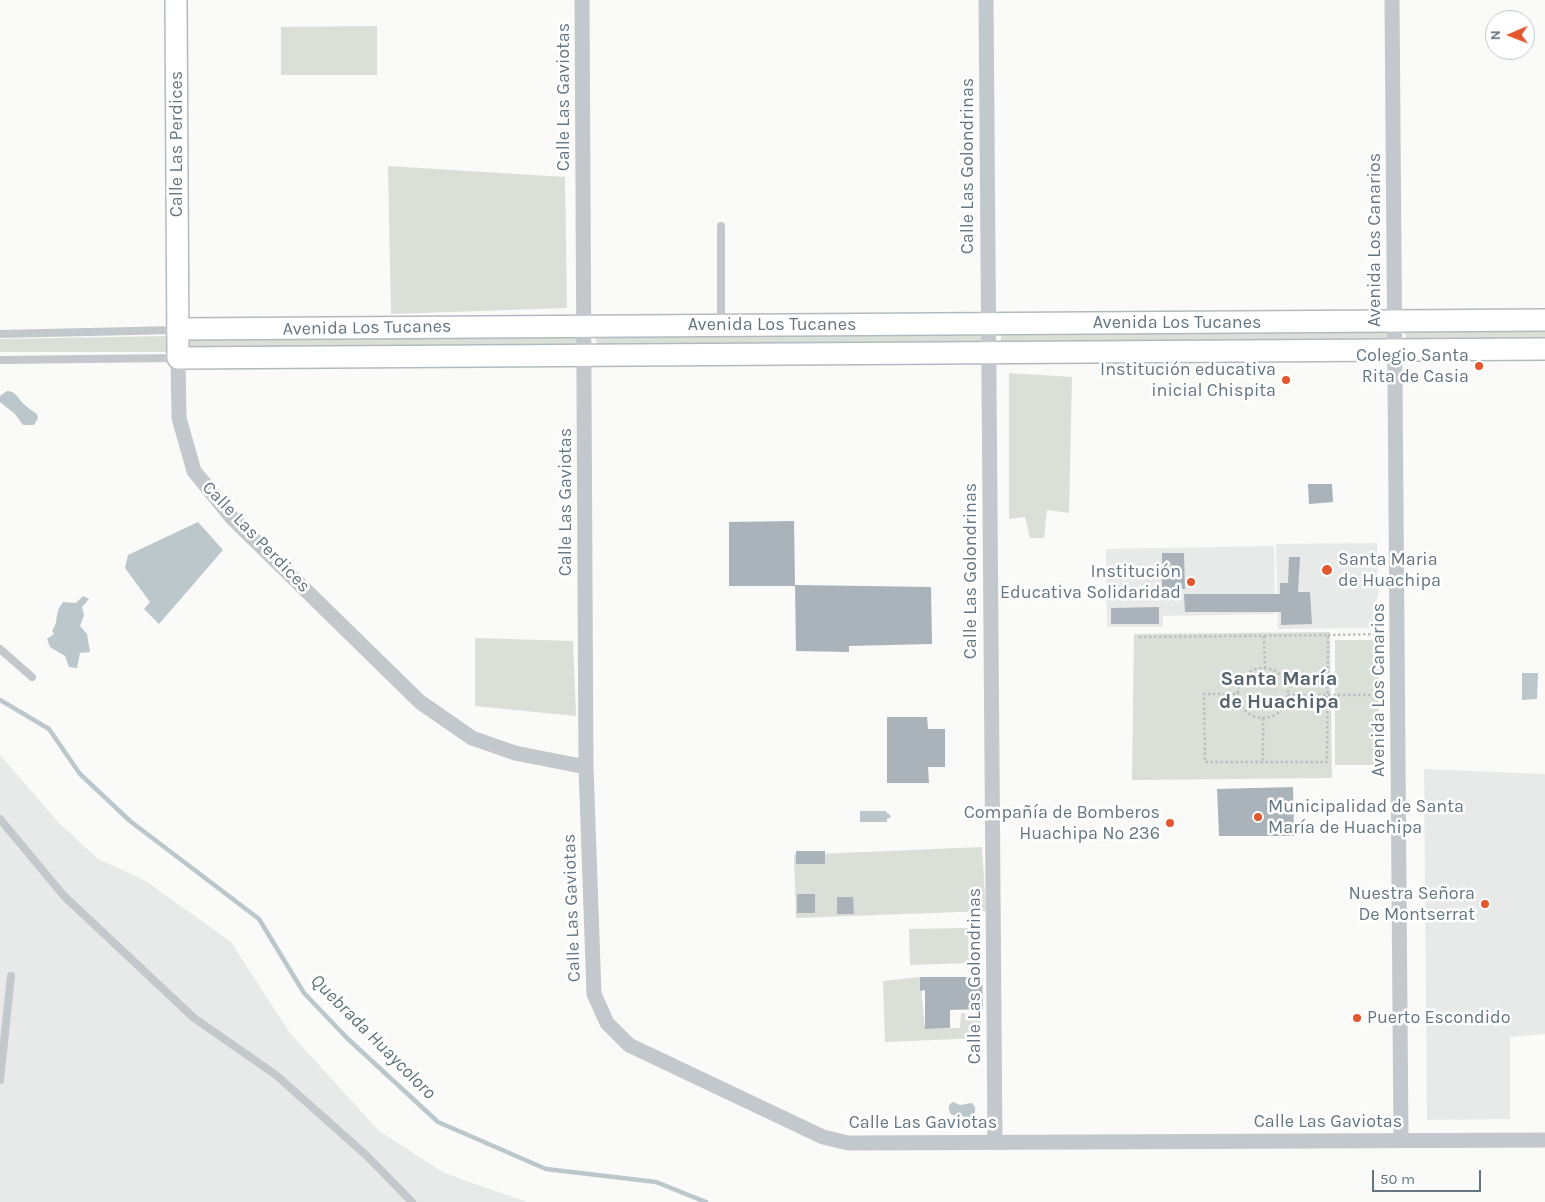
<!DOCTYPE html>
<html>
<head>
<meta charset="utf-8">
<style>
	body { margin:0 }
	#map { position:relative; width:1545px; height:1202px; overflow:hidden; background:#fafaf8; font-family:Karla,sans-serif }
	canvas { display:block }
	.north { position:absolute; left:1485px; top:10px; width:50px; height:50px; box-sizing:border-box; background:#fff; border:1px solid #c1c8cd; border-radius:50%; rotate:269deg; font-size:14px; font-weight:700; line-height:20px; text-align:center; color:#657683 }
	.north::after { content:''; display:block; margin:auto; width:18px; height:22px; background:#e4572e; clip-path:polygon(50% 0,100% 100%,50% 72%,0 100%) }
	.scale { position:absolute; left:1372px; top:1170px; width:109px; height:22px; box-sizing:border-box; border:2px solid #657683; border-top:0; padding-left:6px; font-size:15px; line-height:18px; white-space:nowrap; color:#657683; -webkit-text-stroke:4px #fff; paint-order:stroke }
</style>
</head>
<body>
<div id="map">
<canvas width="1545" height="1202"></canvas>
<div class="north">N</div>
<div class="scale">50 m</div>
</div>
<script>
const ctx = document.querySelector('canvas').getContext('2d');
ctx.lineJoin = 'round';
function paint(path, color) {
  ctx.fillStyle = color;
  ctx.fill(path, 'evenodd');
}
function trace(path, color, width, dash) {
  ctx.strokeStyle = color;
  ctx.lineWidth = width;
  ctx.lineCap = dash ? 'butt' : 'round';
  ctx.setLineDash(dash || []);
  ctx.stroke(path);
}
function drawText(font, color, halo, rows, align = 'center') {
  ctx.font = font + ' Karla,sans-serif';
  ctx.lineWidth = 5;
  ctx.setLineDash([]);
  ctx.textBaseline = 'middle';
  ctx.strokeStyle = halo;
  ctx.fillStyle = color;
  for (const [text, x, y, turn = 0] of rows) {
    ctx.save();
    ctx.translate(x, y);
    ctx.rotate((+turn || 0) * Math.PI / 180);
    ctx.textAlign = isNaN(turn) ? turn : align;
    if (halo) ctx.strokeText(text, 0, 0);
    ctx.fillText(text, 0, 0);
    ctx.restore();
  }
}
paint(new Path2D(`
	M1377 543 1378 596 1374 604 1373 614H1379V628L1278 629 1276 544Z
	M1274 546 1275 614 1163 616V627H1107L1106 549Z
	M0 755 59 823 97 858 146 881 231 942 290 1033 378 1130 444 1173 527 1202H0Z
	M1424 769 1545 774V1034L1510 1037V1119L1427 1120Z`), '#e8e9e9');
paint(new Path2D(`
	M377 26V75H281V27Z
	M388 166 565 177 567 308 391 314Z
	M1545 326V340H1406L1405 329Z
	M1388 327 1389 338 1387 340 1001 343V331Z
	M577 332 578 346 191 348 189 342 191 338Z
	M984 333 982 344 600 347 597 343 595 337 597 335Z
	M171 336V352H0V339Z
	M1009 373 1072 377 1069 513 1047 510 1044 538H1030L1025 517 1009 519Z
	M1330 632 1332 778 1132 780 1134 634Z
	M475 638 573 641 576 716 475 706Z
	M1335 640H1379V765H1335Z
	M982 847 986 911 796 918 794 855Z
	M968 928 969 963 910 965 909 929Z
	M920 977 925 1029 960 1028 961 1013 980 1015 981 1038 885 1042 883 981Z`), '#dadfd7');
paint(new Path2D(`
	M7 391C17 391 18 400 26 406 29 409 33 411 37 414L38 418 34 425H23L15 414 0 402V396Z
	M198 522 223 550 159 624 144 609 150 602 125 568 128 555Z
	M83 596 89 599 82 607 84 615 80 626 87 634 90 652 80 653 77 668 69 667 65 656 50 647 47 639 54 634 52 631C60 620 53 615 63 602L76 603Z
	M1522 673H1538L1537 699 1522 700Z
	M860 811H886L887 813 889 814 891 817 887 819V822H860Z
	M953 1102 960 1105 972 1103 975 1107V1113L970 1117 965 1118 961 1115H952C948 1111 947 1105 953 1102Z`), '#bbc7cb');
trace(new Path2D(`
	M0 700 49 729 80 774 130 821 259 919 304 993 347 1038 438 1122 546 1169 656 1182 706 1202`), '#bbc7cb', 4.5);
paint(new Path2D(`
	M1308 484H1332L1333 502 1309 504Z
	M794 521 795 586H729V522Z
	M1162 553H1184L1185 589 1162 590Z
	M1289 557H1300L1298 592H1310L1312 624 1281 625V612H1185L1184 594H1280V583H1288Z
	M795 585 931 587 932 644 849 646V652L796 651Z
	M1159 607V624H1111V608Z
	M887 717H927L928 729H945V767H928L929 783H887Z
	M1293 787 1294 836H1219L1217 789Z
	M796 851H825V864H796Z
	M797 894H815V913H797Z
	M837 897H853L854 914H837Z
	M920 977H982L983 1009 950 1010V1028L925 1029V990L920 991Z`), '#aab3b9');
const secondary = new Path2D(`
	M176 0 178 358 1545 349
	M178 329 1545 320`);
trace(secondary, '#b3babf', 24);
trace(new Path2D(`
	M1328 635 1384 634
	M1264 636 1265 667
	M1139 637 1328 635 1327 762H1205L1204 694H1239
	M1238 693a25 25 0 1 1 50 0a25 25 0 1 1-50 0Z
	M1288 695H1384
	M1263 718V762`), '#bbbfc2', 2.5, [2.5, 2.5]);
trace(new Path2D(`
	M721 323V226
	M0 334 176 330
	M0 360 175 358
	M0 649 32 677
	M0 819 64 896 194 1018 276 1075 367 1156 412 1202
	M0 1080 11 976`), '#c3c8cc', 8);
trace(new Path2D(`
	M582 0 586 767 594 994 607 1023 629 1045 823 1137 848 1143 1545 1140
	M986 0 995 1142
	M1392 0 1401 1140
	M178 358 179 418 194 471 233 519 420 702 472 738 515 753 586 767`), '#c3c8cc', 15);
trace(secondary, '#fff', 21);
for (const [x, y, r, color] of [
	[1479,366,5,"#e4572e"],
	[1286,380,5,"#e4572e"],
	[1327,570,6,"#e4572e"],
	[1191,582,5,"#e4572e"],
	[1258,817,5,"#e4572e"],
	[1170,823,5,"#e4572e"],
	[1485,904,5,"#e4572e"],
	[1357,1018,5,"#e4572e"]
]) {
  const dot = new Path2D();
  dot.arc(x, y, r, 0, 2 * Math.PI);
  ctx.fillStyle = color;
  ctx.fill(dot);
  trace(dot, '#fff', 2);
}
drawText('18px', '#657683', '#fff', [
	["Calle Las Gaviotas",564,97,-90],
	["Calle Las Perdices",177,144,-90],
	["Calle Las Golondrinas",968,166,-90],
	["Avenida Los Canarios",1375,240,-90],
	["Avenida Los Tucanes",1177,323],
	["Avenida Los Tucanes",772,325],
	["Avenida Los Tucanes",367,328,-1],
	["Calle Las Gaviotas",566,502,-90],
	["Calle Las Perdices",256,537,46],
	["Calle Las Golondrinas",971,571,-90],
	["Avenida Los Canarios",1379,690,-90],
	["Calle Las Gaviotas",572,908,-92],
	["Calle Las Golondrinas",975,976,-90],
	["Calle Las Gaviotas",1328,1122],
	["Calle Las Gaviotas",923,1123]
]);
drawText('18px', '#657683', '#fff', [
	["Colegio Santa",1469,356],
	["Rita de Casia",1469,377],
	["Institución educativa",1276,370],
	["inicial Chispita",1276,391],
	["Santa Maria",1338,560,"left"],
	["de Huachipa",1338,581,"left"],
	["Institución",1181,572],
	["Educativa Solidaridad",1181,593],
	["Municipalidad de Santa",1268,807,"left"],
	["María de Huachipa",1268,828,"left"],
	["Compañía de Bomberos",1160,813],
	["Huachipa Nº 236",1160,834],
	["Nuestra Señora",1475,894],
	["De Montserrat",1475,915],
	["Puerto Escondido",1367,1018,"left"]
], 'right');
drawText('italic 19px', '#60757c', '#fff', [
	["Quebrada Huaycoloro",373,1037,45]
]);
drawText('bold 20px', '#57646e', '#fff', [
	["Santa María",1279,679],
	["de Huachipa",1279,702]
]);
</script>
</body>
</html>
